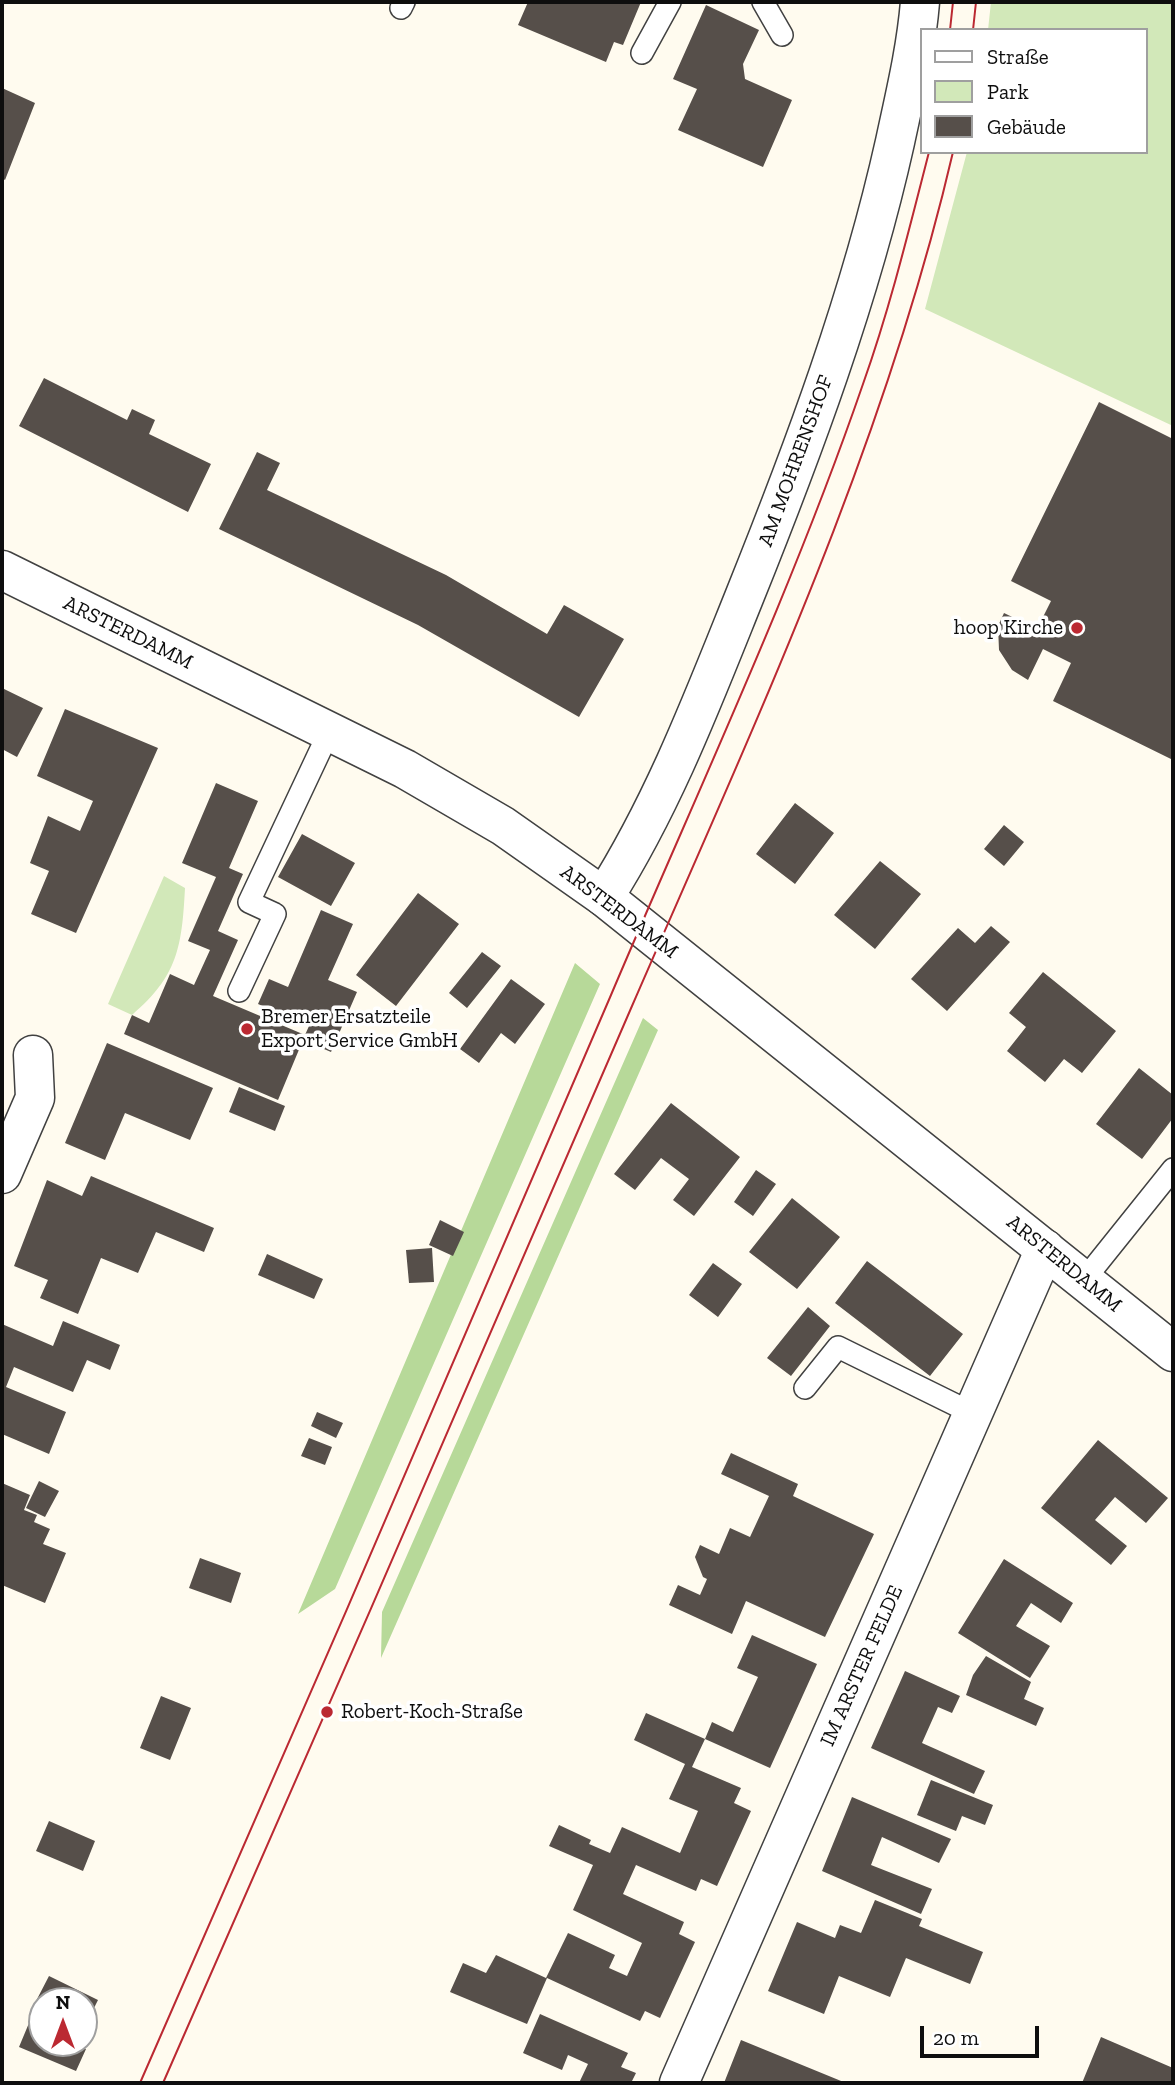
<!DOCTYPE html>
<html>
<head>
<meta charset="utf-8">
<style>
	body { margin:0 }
	#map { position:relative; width:1175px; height:2085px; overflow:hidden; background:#fffbef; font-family:"Zilla Slab",serif }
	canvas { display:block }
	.frame { position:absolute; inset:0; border:4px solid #0e0e0e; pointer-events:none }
	.legend { position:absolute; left:920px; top:28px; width:228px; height:126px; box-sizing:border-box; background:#fff; border:2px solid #9f9f9f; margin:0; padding:9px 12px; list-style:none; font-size:21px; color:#0e0e0e }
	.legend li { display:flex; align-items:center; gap:14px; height:35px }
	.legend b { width:35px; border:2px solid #9f9f9f }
	.north { position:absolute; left:28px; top:1987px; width:70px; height:70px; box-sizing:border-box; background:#fff; border:2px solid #9f9f9f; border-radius:50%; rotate:0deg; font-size:19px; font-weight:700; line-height:28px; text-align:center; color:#0e0e0e }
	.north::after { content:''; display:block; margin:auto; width:24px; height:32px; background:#bb2932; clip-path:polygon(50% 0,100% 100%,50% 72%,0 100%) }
	.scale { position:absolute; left:920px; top:2026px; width:119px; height:32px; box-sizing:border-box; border:4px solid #0e0e0e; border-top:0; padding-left:9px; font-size:21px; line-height:24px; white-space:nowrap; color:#0e0e0e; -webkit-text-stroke:5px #fff; paint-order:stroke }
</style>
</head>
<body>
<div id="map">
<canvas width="1175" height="2085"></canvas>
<div class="frame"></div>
<ul class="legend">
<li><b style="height:9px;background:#fff"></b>Straße</li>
<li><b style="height:19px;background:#d2e8b9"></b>Park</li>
<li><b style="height:19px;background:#564f4a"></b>Gebäude</li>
</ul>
<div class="north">N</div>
<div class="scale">20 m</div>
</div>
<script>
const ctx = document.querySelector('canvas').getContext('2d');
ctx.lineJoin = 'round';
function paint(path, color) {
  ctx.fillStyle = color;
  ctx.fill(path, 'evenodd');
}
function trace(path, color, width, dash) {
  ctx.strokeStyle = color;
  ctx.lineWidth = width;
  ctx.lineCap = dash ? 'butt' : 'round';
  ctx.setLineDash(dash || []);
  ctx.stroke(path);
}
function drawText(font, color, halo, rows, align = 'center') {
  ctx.font = font + ' "Zilla Slab",serif';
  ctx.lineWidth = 7;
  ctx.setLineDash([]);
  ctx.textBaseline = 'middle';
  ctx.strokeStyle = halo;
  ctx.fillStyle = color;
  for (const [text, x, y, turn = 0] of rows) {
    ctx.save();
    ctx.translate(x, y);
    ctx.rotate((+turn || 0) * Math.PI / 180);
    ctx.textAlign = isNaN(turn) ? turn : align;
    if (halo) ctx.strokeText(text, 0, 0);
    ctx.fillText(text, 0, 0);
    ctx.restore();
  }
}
paint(new Path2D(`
	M991 2H1173V426L925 309 967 152H1145V30H988Z
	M164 876 185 888C182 946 178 976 132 1015L108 1004Z`), '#d2e8b9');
paint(new Path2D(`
	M575 963 600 984 335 1589 298 1614Z
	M643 1018 658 1030 381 1658 382 1612Z`), '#b7d999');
paint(new Path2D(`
	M528 2H641L623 45 614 42 606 62 518 25Z
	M706 5 759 30 743 64 745 79 792 100 763 167 678 130 697 89 673 79Z
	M2 88 35 103 5 180 2 178Z
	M44 378 127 420 132 409 155 420 149 434 211 464 188 512 19 426Z
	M1099 402 1173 439V760L1053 701 1071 663 1043 649 1028 680 1012 670 999 650 998 626 1004 613 1037 629 1051 601 1011 581Z
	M257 452 280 463 267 490 446 575 547 634 564 605 624 639 579 717 418 625 219 529Z
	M2 688 43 708 17 757 2 749Z
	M65 709 158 748 76 933 31 914 49 871 30 863 48 816 80 831 93 801 37 776Z
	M216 783 258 801 229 868 243 874 218 931 238 940 213 996 305 1035 309 1026 258 1004 269 979 288 987 321 910 353 924 328 980 357 992 331 1052 303 1040 278 1100 124 1034 132 1015 149 1023 170 974 194 985 210 950 188 941 216 877 182 863Z
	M795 803 834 833 795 884 756 854Z
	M1004 825 1024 842 1004 866 984 849Z
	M302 834 355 863 331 906 278 877Z
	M880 861 921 894 875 949 834 915Z
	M418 893 459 924 396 1006 356 975Z
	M991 926 1010 942 947 1011 911 979 958 928 975 943Z
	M482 952 501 966 467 1008 449 993Z
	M1043 972 1116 1031 1082 1073 1064 1059 1045 1082 1007 1051 1026 1027 1009 1013Z
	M511 979 545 1004 515 1044 501 1033 479 1063 460 1049Z
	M107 1043 213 1088 190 1140 125 1113 105 1160 65 1143Z
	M1139 1068 1173 1095V1118L1142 1159 1096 1124Z
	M239 1087 285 1106 275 1131 229 1112Z
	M671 1103 740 1157 694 1216 673 1200 689 1179 661 1158 635 1190 614 1174Z
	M756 1170 776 1184 753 1216 734 1202Z
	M91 1176 214 1228 204 1252 156 1232 138 1273 101 1258 78 1314 40 1298 48 1280 14 1266 47 1180 82 1196Z
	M792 1198 840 1237 797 1289 749 1252Z
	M440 1220 464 1232 453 1256 429 1245Z
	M432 1248 434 1282 409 1283 406 1250Z
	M267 1254 323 1279 314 1299 258 1275Z
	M867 1261 963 1334 930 1376 835 1303Z
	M713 1263 742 1284 718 1317 689 1295Z
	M808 1307 830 1326 791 1376 767 1358Z
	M63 1321 120 1345 110 1370 87 1360 73 1392 14 1367 6 1387 66 1412 49 1454 2 1434V1324L53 1346Z
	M317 1412 343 1423 336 1438 311 1426Z
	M309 1438 332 1447 325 1465 301 1456Z
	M1098 1440 1168 1498 1146 1523 1115 1497 1095 1520 1127 1546 1111 1565 1041 1508Z
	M731 1453 798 1484 793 1496 874 1534 825 1637 746 1601 732 1634 669 1605 678 1585 700 1595 707 1579 703 1577 695 1557 700 1545 719 1554 730 1528 750 1537 769 1496 721 1474Z
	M39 1481 59 1491 45 1517 26 1508Z
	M2 1483 30 1495 24 1510 37 1515 34 1522 50 1529 43 1544 66 1553 45 1603 2 1585Z
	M200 1558 241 1573 231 1603 189 1588Z
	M1004 1559 1073 1603 1061 1623 1031 1603 1016 1626 1050 1646 1030 1678 958 1633Z
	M752 1635 817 1664 770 1768 705 1739 712 1722 733 1732 758 1677 737 1668Z
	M986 1656 1031 1682 1024 1699 1044 1708 1036 1726 966 1695 973 1675Z
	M905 1671 960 1696 952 1713 938 1707 922 1743 985 1771 974 1794 871 1748Z
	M161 1696 191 1708 170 1760 140 1748Z
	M646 1713 705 1739 692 1767 741 1788 734 1803 751 1811 717 1886 701 1879 696 1891 636 1865 623 1894 684 1922 679 1934 695 1942 660 2018 645 2011 640 2021 547 1978 527 2024 450 1992 463 1963 486 1973 496 1955 546 1978 568 1933 615 1955 609 1968 627 1976 642 1943 573 1910 593 1865 549 1846 559 1825 591 1840 589 1844 610 1853 622 1827 680 1853 698 1811 669 1799 685 1764 634 1740Z
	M931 1780 993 1805 985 1825 962 1816 956 1831 917 1815Z
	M852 1797 951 1839 939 1863 882 1837 871 1865 932 1889 921 1914 822 1871Z
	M49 1821 95 1841 83 1871 36 1851Z
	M875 1900 922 1919 919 1926 983 1952 970 1984 906 1958 890 1997 839 1976 824 2014 768 1991 797 1922 835 1938 840 1925 861 1933Z
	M49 1976 98 2000 84 2028V2001H42V2006L35 2003Z
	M540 2014 628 2053 621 2067 636 2073 631 2083H579L588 2064 568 2055 562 2070 523 2053Z
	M29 2023 42 2029V2043H73L86 2049 76 2071 19 2047Z
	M1101 2037 1173 2068V2083H1082Z
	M741 2040 846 2083H724Z`), '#564f4a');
const service = new Path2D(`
	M763 2 782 35
	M401 8 404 2
	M642 53 670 2
	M239 991 275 914 249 902 329 732
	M1084 1280 1173 1169
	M805 1388 838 1347 972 1413`);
const minor = new Path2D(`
	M604 897C663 804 702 702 743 600 803 451 860 299 895 142 905 95 916 50 920 2
	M2 1174 35 1098 33 1055
	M679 2083 1045 1249`);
const tertiary = new Path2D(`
	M2 570 405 769 503 826 604 897 1173 1352`);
trace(service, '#414141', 24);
trace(minor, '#414141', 41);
trace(tertiary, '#414141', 41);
trace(service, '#fff', 21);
trace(minor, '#fff', 38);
trace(tertiary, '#fff', 38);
trace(new Path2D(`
	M950 30 953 2
	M973 30 976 2
	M140 2083C299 1721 456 1359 611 995 697 792 791 593 863 384 890 308 909 230 929 152
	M163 2083C321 1725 477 1365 632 1006 753 727 884 449 953 152`), '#bb2932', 2);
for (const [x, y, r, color] of [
	[1077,628,7,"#bb2932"],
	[247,1029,7,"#bb2932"],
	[327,1712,7,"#bb2932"]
]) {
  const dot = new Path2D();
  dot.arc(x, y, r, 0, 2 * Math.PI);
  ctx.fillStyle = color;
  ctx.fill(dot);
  trace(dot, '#fff', 2.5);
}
drawText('21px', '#0e0e0e', '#fff', [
	["AM MOHRENSHOF",796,461,-70],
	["ARSTERDAMM",128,633,26],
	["ARSTERDAMM",619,912,37],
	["ARSTERDAMM",1064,1264,39],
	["IM ARSTER FELDE",862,1666,-66]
]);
drawText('21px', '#0e0e0e', '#fff', [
	["hoop Kirche",1063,628,"right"],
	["Bremer Ersatzteile",261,1017],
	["Export Service GmbH",261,1041],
	["Robert-Koch-Straße",341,1712]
], 'left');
</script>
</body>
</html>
